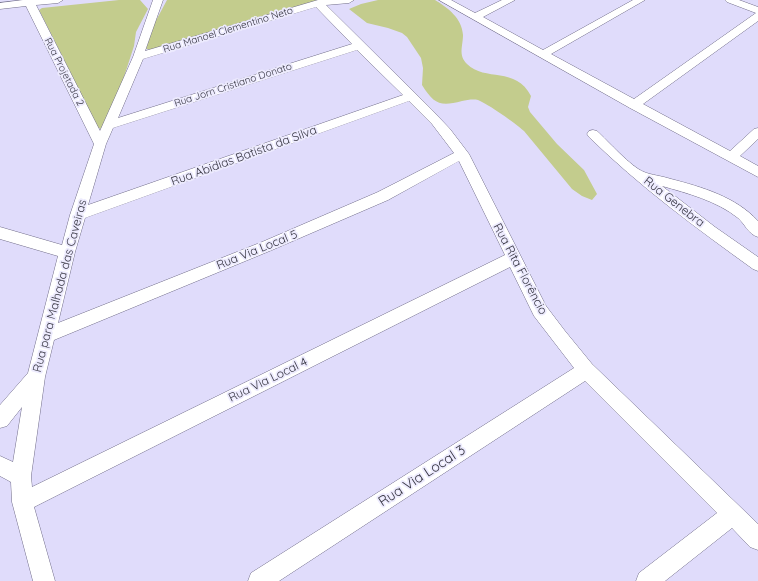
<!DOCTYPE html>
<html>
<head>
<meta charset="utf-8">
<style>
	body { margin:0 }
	canvas { display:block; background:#e0dcfb }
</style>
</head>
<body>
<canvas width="758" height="581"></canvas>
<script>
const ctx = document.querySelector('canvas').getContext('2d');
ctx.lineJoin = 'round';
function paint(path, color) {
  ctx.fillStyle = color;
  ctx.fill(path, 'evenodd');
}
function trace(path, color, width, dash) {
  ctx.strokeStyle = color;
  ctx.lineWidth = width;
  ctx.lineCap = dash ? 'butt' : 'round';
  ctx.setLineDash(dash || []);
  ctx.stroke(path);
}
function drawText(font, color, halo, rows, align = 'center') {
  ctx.font = font + ' Quicksand,sans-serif';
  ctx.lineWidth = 3.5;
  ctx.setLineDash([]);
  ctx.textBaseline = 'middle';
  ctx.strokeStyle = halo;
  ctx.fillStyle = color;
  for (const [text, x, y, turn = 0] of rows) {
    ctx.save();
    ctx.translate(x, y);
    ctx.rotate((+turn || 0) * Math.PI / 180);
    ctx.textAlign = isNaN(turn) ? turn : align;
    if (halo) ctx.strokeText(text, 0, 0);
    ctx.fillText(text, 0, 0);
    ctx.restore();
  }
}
paint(new Path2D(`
	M119 0H140L148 9 136 32 134 46 123 80 102 129 98 128 39 10 42 8Z
	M167 0H337L152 50 146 49 153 26Z
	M378 0H435C448 8 462 18 463 35 463 46 458 55 467 64 485 82 516 66 531 96L528 107 530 112 557 144 584 170 597 194 592 200 582 196 572 189 524 131C515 123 488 104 478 100 473 99 467 100 462 101 440 107 434 104 422 85L423 68 421 58 407 37 402 33 388 28 367 23 349 9 361 4Z`), '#c3cc8d');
const minor = new Path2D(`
	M23 0H63L58 3 36 5 100 131 133 57 153 0H163L145 51 318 0H354L349 3 326 5 431 109 450 129 469 154 546 306 565 331 592 364 758 524V550L750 547 732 528 665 581H636L639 573 717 513 585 381 279 581H248L251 573 574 368 534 316 510 267 34 507 55 581H33L12 502 11 482 0 476V456L13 462 22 407 7 426 0 428V405L28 373 58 256 0 239V227L62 245 70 215 94 144 26 6 0 9V3ZM316 7 352 44 118 118 143 59ZM357 50 403 95 88 205 106 144 113 128ZM409 101 432 124 454 153 378 192 262 242 58 323 75 252 85 218ZM459 161 505 255 32 487 31 476 45 377 54 340 272 250 388 200Z
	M439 0H451L475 13 502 0H515L483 17 543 50 633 0H645L551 54 634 99 756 13 727 2 725 0H739L758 7V21L643 104 730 151 754 129 758 128V139L740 156 758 166V177L630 108Z
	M593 130 597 131C608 141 631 167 644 172 651 175 662 176 671 179 702 187 736 197 758 221V237C748 234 745 224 738 218 717 201 687 193 662 186L715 227 758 257V271L753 269C696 228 639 186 589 137L587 134 589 131Z`);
trace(minor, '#716d89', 1);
paint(minor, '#fff');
drawText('10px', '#363541', '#edebfe', [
	["Rua Manoel Clementino Neto",228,30,-17],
	["Rua Projetada 2",64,72,63],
	["Rua Jorn Cristiano Donato",233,85,-18]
]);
drawText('12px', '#363541', '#edebfe', [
	["Rua Abidias Batista da Silva",244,156,-20],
	["Rua Genebra",674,202,38],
	["Rua Via Local 5",257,250,-22],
	["Rua Rita Florêncio",520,269,62],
	["Rua para Malhada das Caveiras",60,286,-75],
	["Rua Via Local 4",268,380,-26]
]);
drawText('14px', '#363541', '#edebfe', [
	["Rua Via Local 3",422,476,-33]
]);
</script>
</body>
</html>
